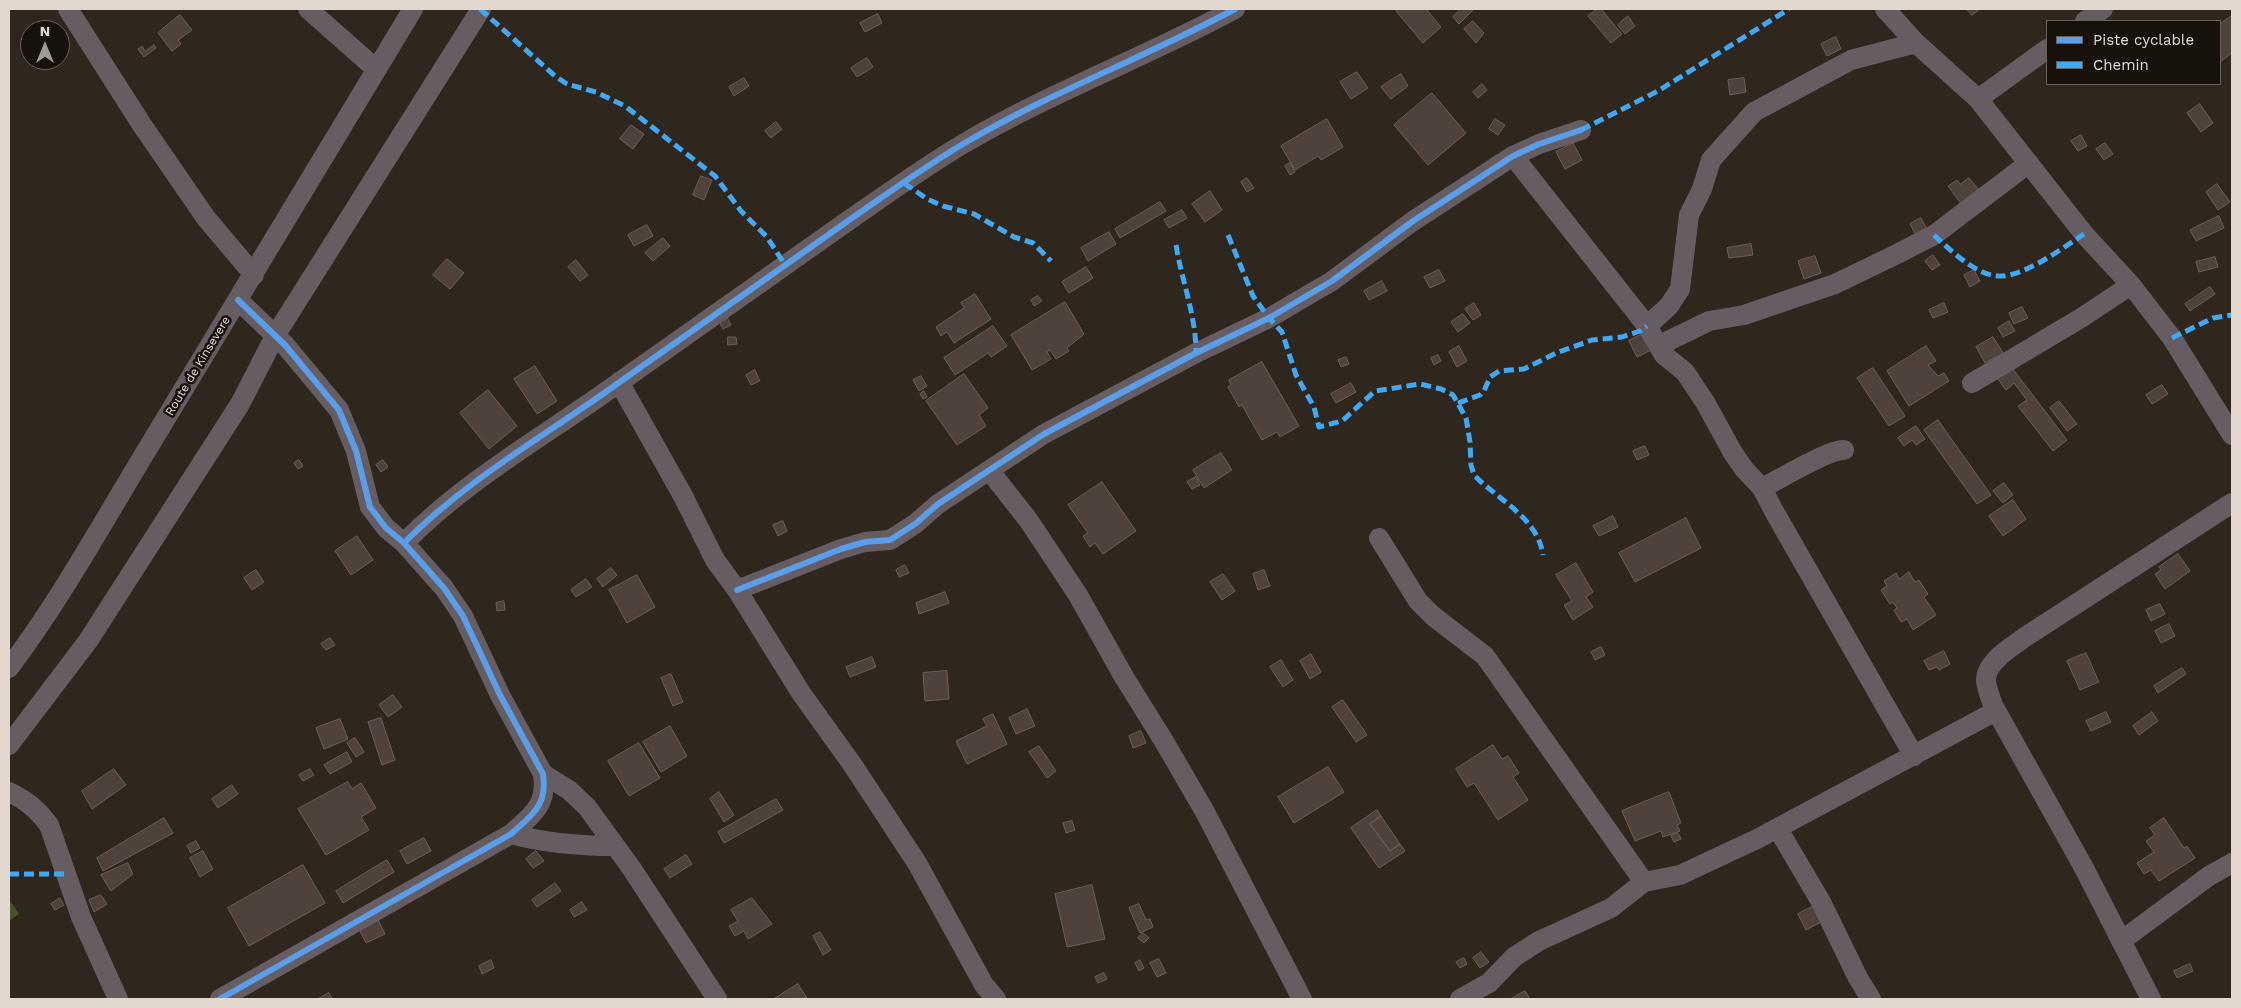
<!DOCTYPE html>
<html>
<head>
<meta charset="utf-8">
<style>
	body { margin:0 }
	#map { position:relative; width:2241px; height:1008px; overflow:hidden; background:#2f271e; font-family:"Work Sans",sans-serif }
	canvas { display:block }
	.frame { position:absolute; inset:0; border:10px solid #e2d8cf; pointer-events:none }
	.legend { position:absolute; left:2046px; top:20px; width:175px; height:65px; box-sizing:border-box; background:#17110b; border:1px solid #686159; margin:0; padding:6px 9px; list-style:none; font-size:15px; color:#e2d8cf }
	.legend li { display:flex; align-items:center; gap:10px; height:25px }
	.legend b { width:25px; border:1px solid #686159 }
	.north { position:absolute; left:20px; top:20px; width:50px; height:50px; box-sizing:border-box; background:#17110b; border:1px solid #686159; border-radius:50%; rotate:0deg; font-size:14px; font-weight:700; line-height:20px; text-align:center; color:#e2d8cf }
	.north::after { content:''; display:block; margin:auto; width:18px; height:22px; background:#a39a91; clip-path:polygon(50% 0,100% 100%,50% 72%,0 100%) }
</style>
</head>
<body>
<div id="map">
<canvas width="2241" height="1008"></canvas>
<div class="frame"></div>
<ul class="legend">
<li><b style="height:6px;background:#5a9eea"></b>Piste cyclable</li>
<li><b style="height:6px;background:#3fa9f5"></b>Chemin</li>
</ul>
<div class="north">N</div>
</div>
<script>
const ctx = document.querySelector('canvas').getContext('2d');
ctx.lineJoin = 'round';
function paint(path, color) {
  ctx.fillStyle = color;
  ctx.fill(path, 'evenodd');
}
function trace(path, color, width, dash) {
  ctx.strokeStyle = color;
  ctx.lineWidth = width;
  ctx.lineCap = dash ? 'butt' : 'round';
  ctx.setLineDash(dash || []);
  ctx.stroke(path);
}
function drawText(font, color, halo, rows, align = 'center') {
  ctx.font = font + ' "Work Sans",sans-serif';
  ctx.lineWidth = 5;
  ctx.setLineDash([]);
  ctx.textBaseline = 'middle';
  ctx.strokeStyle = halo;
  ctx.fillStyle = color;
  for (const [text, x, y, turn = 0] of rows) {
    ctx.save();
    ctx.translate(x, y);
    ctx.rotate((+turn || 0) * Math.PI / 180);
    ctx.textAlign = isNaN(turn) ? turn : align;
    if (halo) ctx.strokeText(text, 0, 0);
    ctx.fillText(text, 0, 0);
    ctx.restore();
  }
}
paint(new Path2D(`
	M9 899 19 914 9 921Z`), '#4a5228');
const building = new Path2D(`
	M1399 9H1426L1441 27 1423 43 1396 11Z
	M1461 9H1474L1459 24 1453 17Z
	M1597 9H1601L1622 34 1611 43 1588 16Z
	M1967 9H1980L1972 15Z
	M878 14 882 23 865 32 860 23Z
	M180 15 192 30 178 40 181 44 172 51 158 33Z
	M1628 16 1635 26 1625 34 1618 25Z
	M2232 16V53L2220 62V24Z
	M1473 21 1484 33 1476 43 1464 29Z
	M1836 37 1841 49 1827 56 1821 44Z
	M154 45 156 48 144 57 138 49 142 46 145 51Z
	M867 58 873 67 857 77 851 68Z
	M1357 72 1368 88 1351 99 1340 82Z
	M1401 74 1408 86 1391 99 1381 87Z
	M744 78 749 86 734 96 729 87Z
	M1744 78 1746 92 1730 95 1728 80Z
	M1482 84 1487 90 1478 98 1473 92Z
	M1432 93 1466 133 1428 165 1394 125Z
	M2200 104 2213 123 2201 132 2187 113Z
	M1327 119 1343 147 1321 160 1318 156 1295 170 1281 146Z
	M1495 119 1505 125 1498 135 1489 129Z
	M776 122 782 129 771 138 765 131Z
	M631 125 644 134 633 149 620 139Z
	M2081 135 2087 146 2078 151 2071 141Z
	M1573 143 1582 160 1565 169 1556 152Z
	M2105 143 2113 154 2104 160 2096 149Z
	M1290 163 1295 172 1290 175 1285 166Z
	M701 176 712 180 704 200 693 195Z
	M1247 178 1254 188 1247 192 1241 182Z
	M1969 178 1980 191 1962 205 1948 186 1957 180 1960 184Z
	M2217 184 2230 202 2218 210 2206 192Z
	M1210 191 1222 210 1205 222 1192 204Z
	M1160 202 1166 211 1120 238 1115 229Z
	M1182 210 1187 218 1169 228 1164 220Z
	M2219 216 2224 228 2196 241 2190 230Z
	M1921 218 1927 229 1916 235 1910 224Z
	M647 225 653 236 634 246 628 235Z
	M1109 232 1116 244 1088 261 1081 248Z
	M663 238 670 246 653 261 645 253Z
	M1751 244 1753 255 1729 258 1727 248Z
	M1933 255 1940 265 1932 270 1925 261Z
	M1815 256 1821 273 1804 279 1798 261Z
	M2215 257 2218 267 2199 272 2196 262Z
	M447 259 464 273 450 289 433 275Z
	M576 260 588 275 580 281 568 267Z
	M1086 267 1093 278 1069 293 1062 282Z
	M1439 270 1445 281 1430 288 1424 277Z
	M1974 270 1980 281 1970 287 1964 275Z
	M1382 281 1387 291 1369 300 1364 291Z
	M2210 287 2215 294 2190 311 2185 304Z
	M975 294 991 319 954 343 947 332 941 336 936 327 964 308 961 303Z
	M1038 296 1042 301 1034 306 1031 300Z
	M1065 302 1084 334 1067 348 1069 351 1056 359 1050 350 1047 352 1051 359 1032 370 1011 335Z
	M1474 303 1481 315 1473 320 1465 309Z
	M1944 303 1948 312 1933 318 1929 310Z
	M2022 307 2028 318 2014 324 2009 313Z
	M1463 314 1470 323 1458 332 1451 322Z
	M727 317 731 325 723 329 719 321Z
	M2009 321 2015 331 2003 337 1998 328Z
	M993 326 1007 346 991 357 988 353 955 375 944 358Z
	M1644 333 1653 349 1637 357 1629 341Z
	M728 337H736L737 344 728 345Z
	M1993 337 2003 353 1985 363 1976 347Z
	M1459 346 1467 361 1457 367 1449 352Z
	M1926 346 1936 361 1928 365 1938 376 1944 373 1949 381 1909 406 1887 371Z
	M1438 355 1441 361 1434 365 1431 358Z
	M1346 357 1349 364 1341 367 1338 360Z
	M1262 362 1299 426 1280 437 1277 432 1262 440 1242 405 1239 407 1228 387 1231 385 1229 380Z
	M535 366 557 401 537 414 514 379Z
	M1873 368 1905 416 1889 426 1857 378Z
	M2012 368 2067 440 2053 451 2018 406 2027 400 2014 383 2006 390 1998 379Z
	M755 370 760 381 751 385 746 375Z
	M964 374 988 408 979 415 986 426 957 445 926 401Z
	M921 376 927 386 919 391 913 380Z
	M1351 383 1356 392 1336 403 1331 394Z
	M2162 385 2168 394 2152 404 2146 395Z
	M488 390 517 426 489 449 460 413Z
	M924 391 927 397 923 399 920 394Z
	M2059 401 2077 424 2067 431 2050 408Z
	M1938 420 1991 495 1977 504 1924 430Z
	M1916 426 1925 439 1916 445 1912 440 1904 446 1898 438Z
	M1645 446 1649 455 1637 460 1633 451Z
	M1221 453 1232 470 1204 488 1193 470Z
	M299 460 303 466 298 469 294 463Z
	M383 460 388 467 381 472 376 465Z
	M1196 477 1200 485 1192 489 1187 482Z
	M1102 482 1136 531 1103 554 1095 543 1090 547 1083 536 1088 533 1068 505Z
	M2004 483 2013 495 2003 503 1993 491Z
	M2013 500 2026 519 2003 536 1989 516Z
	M1613 516 1618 527 1599 536 1593 526Z
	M1686 518 1701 548 1635 582 1619 553Z
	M783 521 787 531 778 536 773 525Z
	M357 536 373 560 351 575 335 551Z
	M2178 554 2190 571 2165 589 2155 574 2161 570 2159 567Z
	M1576 563 1593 592 1586 597 1593 607 1573 620 1564 605 1572 601 1556 575Z
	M905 565 909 573 899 577 896 570Z
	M611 568 617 575 603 587 597 579Z
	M256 570 264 582 252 590 244 578Z
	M1264 570 1270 586 1258 590 1253 574Z
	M1909 572 1915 582 1919 580 1928 594 1924 597 1936 615 1913 630 1907 619 1901 622 1894 610 1897 608 1893 602 1890 604 1881 590 1887 586 1884 581 1896 573 1899 579Z
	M1223 574 1235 591 1222 600 1210 582Z
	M637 575 655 607 627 623 609 590Z
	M586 579 592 587 576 597 571 590Z
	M945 592 949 603 919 614 916 603Z
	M504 601 505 610 497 611 496 603Z
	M2160 604 2165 614 2151 621 2146 610Z
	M2169 624 2175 636 2161 643 2155 631Z
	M330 638 335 645 326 650 321 644Z
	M1601 647 1605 655 1595 660 1591 652Z
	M1944 651 1950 664 1939 670 1937 667 1929 670 1924 661Z
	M2086 653 2099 682 2080 690 2067 661Z
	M1311 654 1321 672 1310 679 1300 661Z
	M872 657 876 667 850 677 846 667Z
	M1281 660 1293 680 1283 687 1270 667Z
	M2182 668 2186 674 2158 693 2154 686Z
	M947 671 949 699 925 701 923 673Z
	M671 674 683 702 673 706 661 678Z
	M393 695 402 707 388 717 379 705Z
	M1343 700 1367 735 1356 742 1332 707Z
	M1027 709 1035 726 1016 734 1009 718Z
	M2106 712 2111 722 2091 731 2086 721Z
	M2152 712 2158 721 2139 735 2133 726Z
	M993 714 1007 744 967 764 956 741 987 726 983 719Z
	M381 718 395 760 382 765 368 722Z
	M340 719 348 739 324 749 316 728Z
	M670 726 687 756 661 772 643 742Z
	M1141 731 1146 743 1133 748 1129 736Z
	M355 738 364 752 356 757 347 743Z
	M639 743 660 778 629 796 608 761Z
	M1493 745 1502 759 1508 756 1519 773 1513 777 1528 800 1498 820 1474 783 1467 787 1456 769Z
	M1039 746 1056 771 1047 778 1029 752Z
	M347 752 352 762 330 774 324 765Z
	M1328 767 1344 792 1294 823 1278 797Z
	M114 769 126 785 92 809 82 791Z
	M310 769 314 775 303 781 299 775Z
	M348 782 352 789 361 783 376 808 361 817 369 830 326 855 298 809Z
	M232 785 238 794 218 808 212 799Z
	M719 792 734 815 724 822 710 799Z
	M1669 792 1681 823 1677 825 1680 831 1663 837 1661 831 1635 841 1622 811Z
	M776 799 783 810 724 843 718 832Z
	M1377 810 1381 816 1370 824 1390 851 1400 844 1405 851 1379 868 1351 828Z
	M1381 816 1400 844 1390 851 1370 824Z
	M164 818 173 833 103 871 97 858Z
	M2164 818 2184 848 2187 846 2195 858 2159 881 2151 870 2144 874 2137 863 2154 852 2146 841 2155 835 2150 828Z
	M1072 821 1075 830 1066 833 1063 823Z
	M1678 833 1681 839 1674 842 1671 836Z
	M424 838 431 851 407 864 400 851Z
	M196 841 200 848 191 853 187 846Z
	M203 851 213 869 200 877 190 858Z
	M536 851 544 861 533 868 526 859Z
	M686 855 692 864 670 878 664 869Z
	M387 860 394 872 343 903 336 891Z
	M128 863 133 874 111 891 101 875Z
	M303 865 325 903 249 946 228 908Z
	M555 883 561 891 537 907 532 900Z
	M1092 885 1105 939 1067 947 1055 894Z
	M101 895 107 904 94 912 89 900Z
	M60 898 64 905 55 910 51 904Z
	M752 898 772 924 748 939 744 931 735 936 729 926 738 921 731 910Z
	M582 902 587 910 574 917 570 910Z
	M1139 904 1146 920 1150 919 1153 927 1140 933 1129 908Z
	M1814 906 1821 922 1806 930 1798 914Z
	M378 920 385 934 366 943 359 929Z
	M820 932 831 950 823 955 813 936Z
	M1143 933 1149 938 1144 943 1138 938Z
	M1481 952 1489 962 1480 968 1473 958Z
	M1464 958 1467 964 1460 968 1456 962Z
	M1159 959 1166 973 1157 977 1150 963Z
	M491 960 494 968 482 974 479 966Z
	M1140 960 1144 968 1139 971 1135 963Z
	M2190 964 2193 971 2177 978 2174 971Z
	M1104 973 1107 979 1098 983 1095 977Z
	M798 984 807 998 774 999Z
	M1525 991 1530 999H1511Z
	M329 993 332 999H318Z`);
paint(building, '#4f413c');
trace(building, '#6a615c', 1);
trace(new Path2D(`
	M68 9 142 125 206 218 254 275
	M308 9 376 69
	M1885 9 1916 43 1978 99 2084 234 2131 285 2172 338 2232 435
	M2085 21 2103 9
	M1978 99 2047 49
	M1513 156 1647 326 1664 355 1685 372 1705 402 1733 453 1745 470 1762 488
	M1647 326 1669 306 1680 289 1689 215 1702 189 1711 160 1754 112 1851 60 1916 43
	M1660 345 1709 321 1744 315 1835 284 1897 254 1934 235 2029 163
	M619 382 683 496 715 560 737 590 801 693 852 764 917 863 984 985 996 999
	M1972 383 2081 318 2131 285
	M1844 450C1829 449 1778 480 1762 488L1775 513 1914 756
	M989 470 1029 521 1078 595 1124 677 1165 743 1205 812 1302 999
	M1379 538 1418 601 1433 616 1485 656 1644 882
	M404 543C464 482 538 440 607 391 683 337 759 283 835 230 877 201 919 170 963 144 1051 92 1146 57 1235 9
	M737 590 841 549 865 542 890 540 915 524 938 504 1044 434 1196 353 1269 318 1332 281 1413 221 1513 156 1539 144 1581 130
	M9 668C61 599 103 522 148 448 237 302 324 155 413 9
	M9 745 88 641 240 404 275 336 481 9
	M543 774 569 790 587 807 632 869 717 999
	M9 792C26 800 37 809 49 825L81 917 118 999
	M1778 829 1821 902 1858 978 1871 999
	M511 834C545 843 580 846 615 846
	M2121 941 2209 876 2232 863
	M220 999 511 834C532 815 548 805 543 774L500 695 463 616 444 588 404 543 386 528 370 507 356 451 339 410 285 345 238 300
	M1460 999 1489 983 1514 957 1539 941 1611 908 1644 882 1680 875 1757 839 1996 711
	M2151 999 2084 868 1993 705C1990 697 1987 689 1986 681 1985 662 2012 647 2025 637L2232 503`), '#665d63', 20);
trace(new Path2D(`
	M480 9 555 76 567 84 596 92 625 106 715 176 741 211 767 237 785 265
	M1581 130 1658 91 1789 9
	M904 183 927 199 943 206 974 214 1014 237 1033 243 1051 261
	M1228 235 1253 296 1269 318 1282 332 1296 375 1314 407 1319 427 1342 421 1375 391 1420 384 1441 389 1453 395 1466 418 1470 442 1471 465 1474 475C1497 499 1538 518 1543 555
	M1934 235C1950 250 1976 275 1998 276 2023 278 2064 247 2084 234
	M1176 245C1182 282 1196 315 1196 353
	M2172 338 2213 318 2232 315
	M1458 403 1480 395 1484 391 1490 377 1499 371 1524 369 1556 353 1592 340 1622 337 1640 331 1647 326
	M9 874H65`), '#3fa9f5', 5, [10, 5]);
trace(new Path2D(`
	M404 543C464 482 538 440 607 391 683 337 759 283 835 230 877 201 919 170 963 144 1051 92 1146 57 1235 9
	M737 590 841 549 865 542 890 540 915 524 938 504 1044 434 1196 353 1269 318 1332 281 1413 221 1513 156 1539 144 1581 130
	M220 999 511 834C532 815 548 805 543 774L500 695 463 616 444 588 404 543 386 528 370 507 356 451 339 410 285 345 238 300`), '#5a9eea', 6);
drawText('12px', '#e2d8cf', '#17110b', [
	["Route de Kinsevere",198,366,-59]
]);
</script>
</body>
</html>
